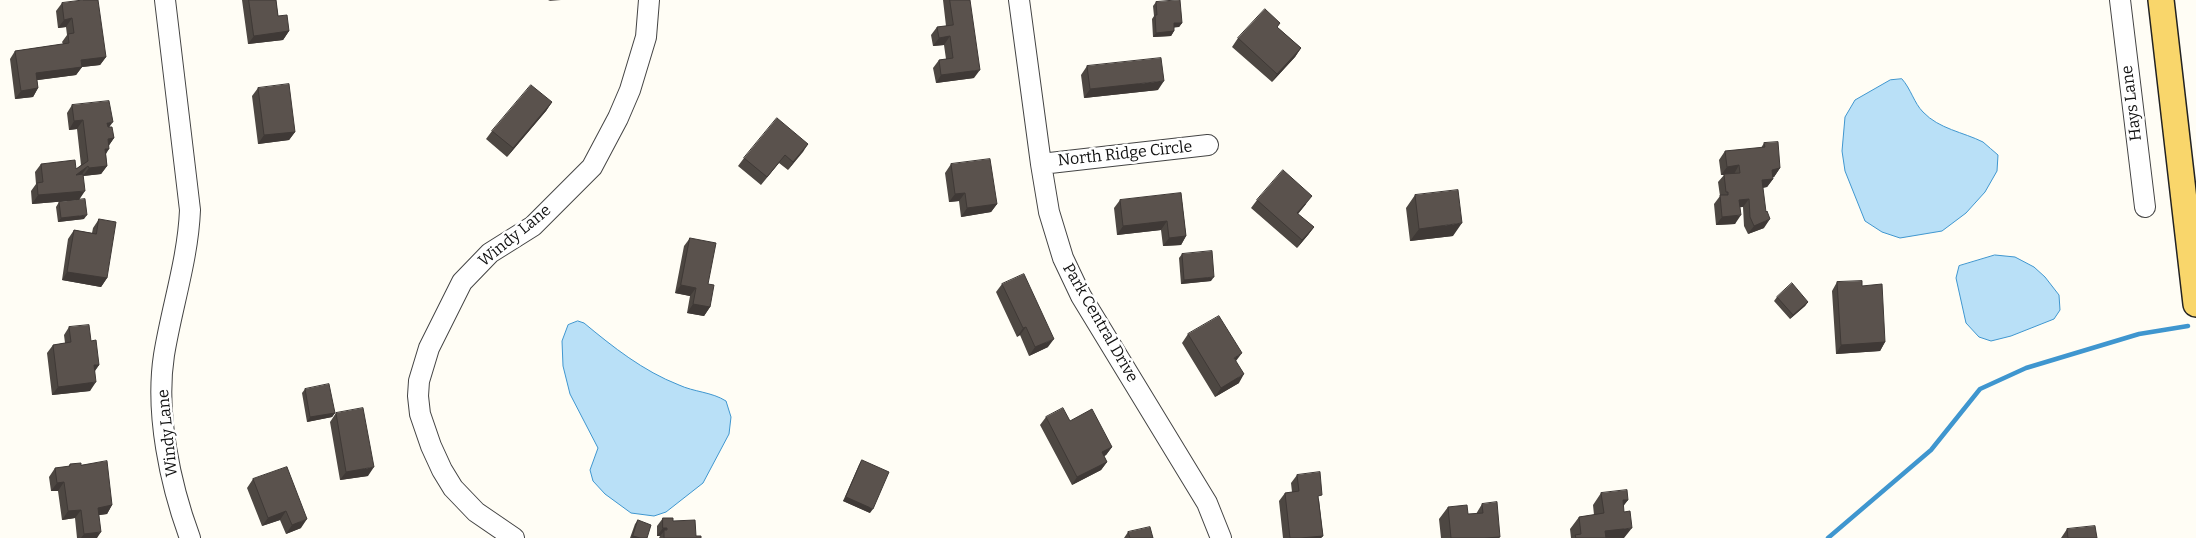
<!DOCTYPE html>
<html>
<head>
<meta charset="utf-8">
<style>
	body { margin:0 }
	canvas { display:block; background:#fffdf5 }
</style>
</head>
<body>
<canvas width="2196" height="538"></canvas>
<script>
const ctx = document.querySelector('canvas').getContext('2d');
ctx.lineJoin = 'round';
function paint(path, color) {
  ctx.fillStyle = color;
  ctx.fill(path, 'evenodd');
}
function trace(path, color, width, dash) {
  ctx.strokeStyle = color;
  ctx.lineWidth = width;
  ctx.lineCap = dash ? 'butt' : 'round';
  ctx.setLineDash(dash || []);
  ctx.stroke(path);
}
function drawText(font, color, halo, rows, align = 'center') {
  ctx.font = font + ' Bitter,serif';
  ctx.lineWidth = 5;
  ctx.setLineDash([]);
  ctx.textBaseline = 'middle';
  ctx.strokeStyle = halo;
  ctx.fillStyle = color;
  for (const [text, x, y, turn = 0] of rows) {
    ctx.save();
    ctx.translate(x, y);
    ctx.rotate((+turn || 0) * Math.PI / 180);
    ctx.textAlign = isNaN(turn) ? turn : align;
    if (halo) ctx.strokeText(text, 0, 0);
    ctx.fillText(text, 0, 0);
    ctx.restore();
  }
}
const water = new Path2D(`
	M1902 79C1911 89 1914 103 1923 112 1939 129 1963 132 1983 142 1988 146 1993 151 1998 155L1997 171 1985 192 1966 213 1942 231 1900 238 1882 232 1865 221 1845 171 1842 151 1845 117 1855 100 1890 80Z
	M1995 255 2015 257 2034 267 2045 277 2059 295 2060 310 2054 319 2011 336 1991 341 1979 337 1966 323 1956 278 1959 266Z
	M578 321 584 323C613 347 643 371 679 385 694 392 712 392 726 401L731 417 729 434 703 483 666 512 654 516 631 513 605 494 593 481 590 470 598 448 570 394 563 366 562 341 568 325Z`);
paint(water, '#b9e0f7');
trace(water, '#3f96cf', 1);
trace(new Path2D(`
	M1828 538 1931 450 1980 389 2026 368 2139 334 2188 326`), '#3f96cf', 4.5);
const minor = new Path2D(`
	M165 0 190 210C188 259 172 306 164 355 155 413 170 484 190 538
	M1019 0 1041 164 1049 212 1063 258 1081 296 1207 503 1221 538
	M2120 0 2145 207
	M1041 164 1208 145
	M514 538 476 512 453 488 442 470 431 446 420 414 418 396 419 381 429 348 462 282 490 253 533 226 592 167 618 118 630 90 646 37 649 0`);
const major = new Path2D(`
	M2161 0 2196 304`);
trace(minor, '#444', 22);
trace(major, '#222', 28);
trace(minor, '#fff', 20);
trace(major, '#f9d66b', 25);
paint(new Path2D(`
	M242 0H276L278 16 289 31 283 40 248 44Z
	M943 0H970L974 78 936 83 933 68 939 60 946 59 944 45 933 46 931 35 937 27 946 26Z
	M1156 2 1182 23 1179 27H1174V31L1171 36 1153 37 1152 19 1154 16 1153 6Z
	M62 3 106 57 100 65 82 67 76 75 37 80 38 88 33 97 15 99 10 59 15 51 63 44 62 42 67 35 66 27 58 28 56 11Z
	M1280 23 1277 27 1301 48 1295 57 1272 82 1232 47 1238 38Z
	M1087 66 1158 90 1084 98 1081 75Z
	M258 88 295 132 289 140 258 144 252 96Z
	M552 102 546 111 507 157 486 139 492 131Z
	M72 105 110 127 114 138 109 145 106 154 107 166 101 174 83 176 79 200 32 204 31 191 36 184 35 172 41 164 76 169 81 165 77 129 69 130 67 113Z
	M1764 143 1780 168 1774 177H1772L1773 179 1767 187 1763 188 1764 228 1748 234 1744 226 1743 207H1740L1735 224 1716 225 1714 204 1720 196 1718 182 1724 175H1721L1719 160 1725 151 1761 148Z
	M808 144 788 170 779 163 761 185 738 166 744 158Z
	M951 164 997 204 991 212 961 217 959 201 949 202 945 173Z
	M1181 193 1186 236 1181 245 1163 246 1161 230 1117 235 1114 208 1120 200Z
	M1415 195 1453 236 1410 241 1406 208Z
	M1257 200 1306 204 1298 214 1314 227 1308 235 1297 248 1251 208Z
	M59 202 84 219 58 222 56 207Z
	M99 219 107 278 101 287 62 280 68 239 74 230 92 233 93 228Z
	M690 238 708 284 710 307 704 316 687 313 690 296 675 293 684 246Z
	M1182 254 1211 281 1181 284 1179 258Z
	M1837 282 1862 286 1885 342 1880 351 1836 354 1832 291Z
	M1002 284 1048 347 1029 356 1020 335 1017 337 996 292Z
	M1777 297 1808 302 1805 306 1790 319 1774 301Z
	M69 327 91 341 99 365 95 371 90 391 52 395 47 353 53 345 65 343 64 335Z
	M1188 334 1236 361 1239 383 1215 397 1182 343Z
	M305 389 335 413 332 417 307 422 302 393Z
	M336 413 368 476 340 480 330 422Z
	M1046 417 1070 421 1112 447 1106 455 1104 456 1107 462 1101 470 1072 485 1040 425Z
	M862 460 870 513 843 501 859 465Z
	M70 464 81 465 112 505 107 514 99 515 97 538H77L75 518 62 520 58 491H51L49 477 55 468 68 467Z
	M287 467 301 528 286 534 280 520 262 526 247 488 253 479Z
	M1297 475 1319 500 1323 536 1321 538H1283L1279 501 1285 493 1292 492 1291 483Z
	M1601 493 1628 500 1623 505 1624 538H1571L1570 529 1579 517 1594 515 1593 505Z
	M1482 504 1500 537 1499 538H1441L1439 519 1448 507 1468 514H1476Z
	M663 518 673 521 696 536 701 538H659L660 536H657V526Z
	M638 520 647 538H630L635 524Z
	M2067 529 2097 538H2061Z
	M1128 532 1153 538H1124Z`), '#4d4742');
paint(new Path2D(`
	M550 0H561L548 1Z
	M72 18 66 27 58 28 64 20Z
	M1174 23H1182L1179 27 1171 28Z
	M289 31 283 40 248 44 254 36Z
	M1174 31 1171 36 1153 37 1156 33Z
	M950 36 944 45 933 46 939 38Z
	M1301 48 1295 57 1272 82 1277 74Z
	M106 57 100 65 82 67 76 75 31 81 36 73 81 60Z
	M980 70 974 78 936 83 941 75Z
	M1164 81 1158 90 1084 98 1090 89Z
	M38 88 33 97 15 99 21 91Z
	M552 102 546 111 507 157 513 148Z
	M83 120 77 129 69 130 74 121Z
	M113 122 107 130V123Z
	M295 132 289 140 258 144 264 135Z
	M114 138 108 147V139Z
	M808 144 803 152 788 170 793 162Z
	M105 149H109L104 157Z
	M1739 165 1734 174 1721 175 1727 167Z
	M88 166 82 174 76 175Z
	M107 166 101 174 83 176 89 168Z
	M1780 168 1774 177 1766 178 1772 170Z
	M1773 179 1767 187 1756 188 1762 180Z
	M85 191 79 200 32 204 38 195Z
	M965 193 959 201 949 202 955 194Z
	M1312 196 1306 204 1292 221 1297 213Z
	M1749 199 1743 207 1733 208 1739 200Z
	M997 204 991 212 961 217 967 208Z
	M87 215 84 219 58 222 61 218Z
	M1741 215 1735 224 1716 225 1722 217Z
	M1770 219 1764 228 1748 234 1754 226Z
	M1167 221 1161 230 1117 235 1123 226Z
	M1462 223 1453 236 1410 241 1419 229Z
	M1314 227 1308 235 1297 248 1302 240Z
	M1186 236 1181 245 1163 246 1169 238Z
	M67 272 107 278 101 287 62 280Z
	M1214 277 1211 281 1181 284 1184 280Z
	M681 285 696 288 690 296 675 293Z
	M1808 302 1805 306 1790 319 1793 315Z
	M693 304 710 307 704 316 687 313Z
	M1026 327 1020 335 1017 337 1023 328Z
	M1054 339 1048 347 1029 356 1035 347Z
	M1885 342 1880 351 1836 354 1841 345Z
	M1242 353 1236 361 1234 358Z
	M94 365H99L93 373Z
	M1244 374 1239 383 1215 397 1221 388Z
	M96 382 90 391 52 395 58 387Z
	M335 413 332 417 307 422 310 417Z
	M1112 447 1106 455 1096 461 1102 452Z
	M1107 462 1101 470 1072 485 1077 477Z
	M374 467 368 476 340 480 346 472Z
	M64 482 58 491H51L57 483Z
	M846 497 873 509 870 513 843 501Z
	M1623 500H1628L1619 512Z
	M112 505 107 514 92 516 98 508Z
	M81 510 75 518 62 520 68 511Z
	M286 511 280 520 262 526 268 518Z
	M307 519 301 528 286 534 292 525Z
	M663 528H667L660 536H657Z
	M1632 528 1624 538H1600L1605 531Z
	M101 532 97 538H81L84 534Z
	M633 536 640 538H631Z
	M1323 536 1321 538H1301Z`), '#3f3936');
const building = new Path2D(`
	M83 0H98L106 57 81 60 82 67 36 73 38 88 21 91 15 51 69 43 68 34 74 33 72 18 64 20 62 3Z
	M249 0H276L278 16 287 15 289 31 254 36Z
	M950 0H970L980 70 941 75 939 60 953 58 950 36 939 38 937 27 953 25Z
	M1180 0 1182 23H1174V31L1156 33 1155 15H1157L1156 2Z
	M1265 9 1280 23 1277 27 1301 48 1277 74 1238 38Z
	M1161 58 1164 81 1090 89 1087 66Z
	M289 84 295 132 264 135 258 88Z
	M531 85 552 102 513 148 492 131Z
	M109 101 113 122 107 123 108 127H112L114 138 108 139 109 149H105L107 166 89 168 88 166 76 175 83 174 85 191 38 195 37 183 43 182 41 164 75 160 76 169 88 161 83 120 74 121 72 105Z
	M777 118 808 144 793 162 785 155 767 177 744 158Z
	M1778 142 1780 168 1772 170 1773 179 1762 180 1766 212 1767 211 1770 219 1754 226 1750 217 1749 199 1739 200 1741 215 1722 217 1720 195H1728V192H1726L1724 174 1740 173 1739 165 1727 167 1725 151 1765 147 1764 143Z
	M990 159 997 204 967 208 965 193 955 194 951 164Z
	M1283 170 1312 196 1297 213 1314 227 1302 240 1257 200Z
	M1458 190 1462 223 1419 229 1415 195Z
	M1181 193 1186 236 1169 238 1167 221 1123 226 1120 200Z
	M85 199 87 215 61 218 59 202Z
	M99 219 116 222 107 278 67 272 74 230 96 234Z
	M690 238 716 243 708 284 714 285 710 307 693 304 696 288 681 285Z
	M1212 251 1214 277 1184 280 1182 254Z
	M1024 274 1054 339 1035 347 1026 327 1023 328 1002 284Z
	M1862 281V286L1882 284 1885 342 1841 345 1837 282Z
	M1792 283 1808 302 1793 315 1777 297Z
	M1219 316 1242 353 1234 358 1244 374 1221 388 1188 334Z
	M89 325 91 341 96 340 99 365H94L96 382 58 387 53 345 71 342 69 327Z
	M329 384 335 413 310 417 305 389Z
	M363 408 374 467 346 472 336 413Z
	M1063 408 1070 421 1092 409 1112 447 1102 452 1107 462 1077 477 1046 417Z
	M862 460 889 472 873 509 846 497Z
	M107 461 112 505 98 508 101 532 84 534 81 510 68 511 64 482 57 483 55 468 70 466V464L81 463V465Z
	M287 467 307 519 292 525 286 511 268 518 253 479Z
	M1320 472 1322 495 1318 496 1323 536 1301 538H1290L1285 493 1299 491 1297 475Z
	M1627 490 1628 500H1623L1624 512 1630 511 1632 528 1605 531 1606 538H1576L1575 535 1581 534 1579 517 1604 513 1601 493Z
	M1497 502 1500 537 1485 538H1451L1448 507 1467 505 1468 514 1483 513 1482 504Z
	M663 518H673V521L695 520 696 536H701V538H664V530H667V528H663Z
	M638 520 651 525 647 538H640L633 536Z
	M2095 526 2097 538H2068L2067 529Z
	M1150 527 1153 538H1130L1128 532Z`);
paint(building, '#5a524d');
trace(building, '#3f3936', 1);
drawText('16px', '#111', '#fff', [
	["Hays Lane",2132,103,-97],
	["North Ridge Circle",1125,154,-6],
	["Windy Lane",515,236,-39],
	["Park Central Drive",1100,323,60],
	["Windy Lane",168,433,-96]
]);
</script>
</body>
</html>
